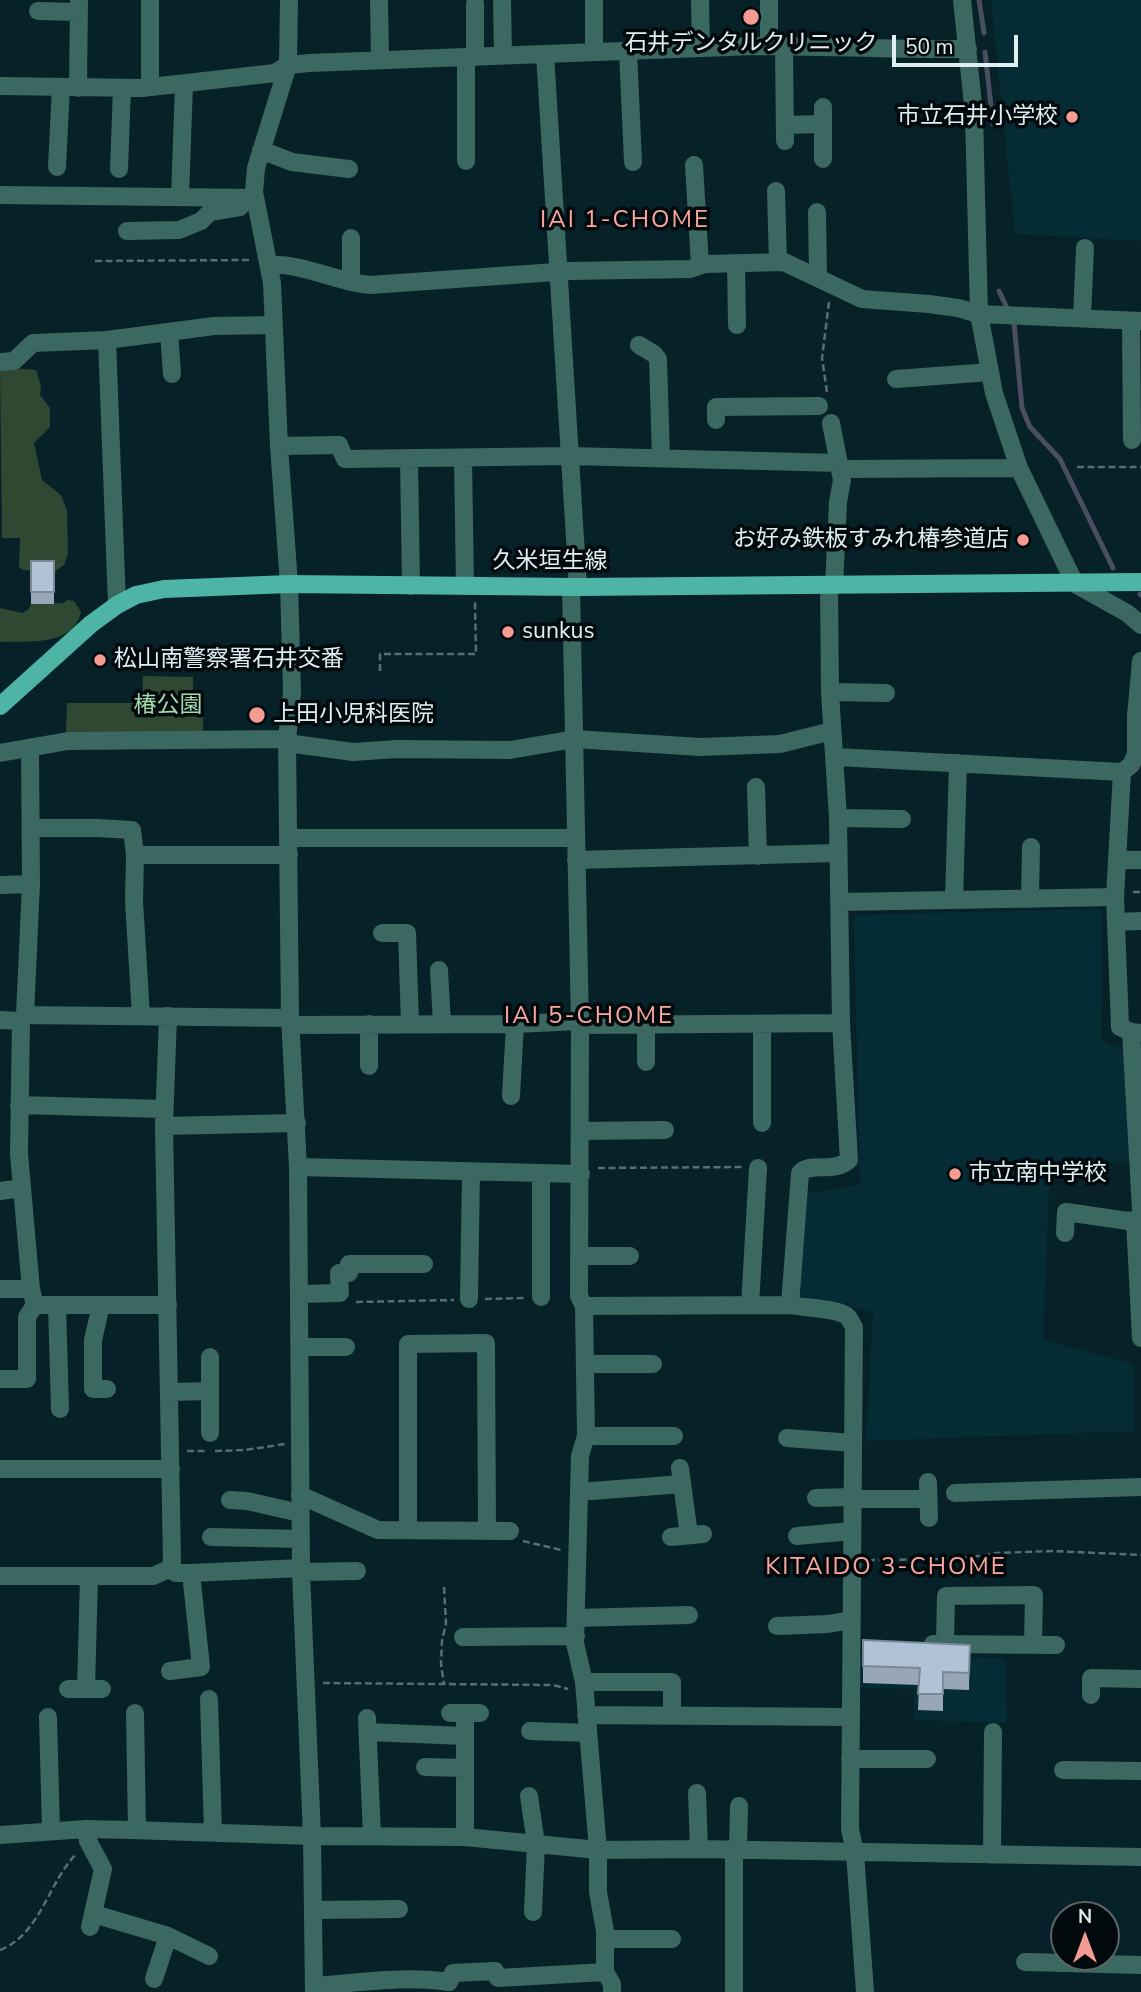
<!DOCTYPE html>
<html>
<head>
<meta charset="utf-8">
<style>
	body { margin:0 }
	#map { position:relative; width:1141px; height:1992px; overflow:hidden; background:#072128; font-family:"Nunito Sans",sans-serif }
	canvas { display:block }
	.north { position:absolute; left:1050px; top:1901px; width:70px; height:70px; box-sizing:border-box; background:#02090c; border:2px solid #5a6568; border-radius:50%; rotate:0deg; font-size:19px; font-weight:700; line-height:28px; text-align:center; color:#dfeef2 }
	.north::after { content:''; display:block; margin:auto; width:24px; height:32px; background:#f59c92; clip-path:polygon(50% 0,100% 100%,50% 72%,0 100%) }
	.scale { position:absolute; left:892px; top:35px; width:126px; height:32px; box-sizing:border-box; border:4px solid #dfeef2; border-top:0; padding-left:9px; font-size:21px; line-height:24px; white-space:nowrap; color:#dfeef2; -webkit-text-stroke:5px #02090c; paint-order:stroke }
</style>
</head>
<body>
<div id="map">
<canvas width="1141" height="1992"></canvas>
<div class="north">N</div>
<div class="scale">50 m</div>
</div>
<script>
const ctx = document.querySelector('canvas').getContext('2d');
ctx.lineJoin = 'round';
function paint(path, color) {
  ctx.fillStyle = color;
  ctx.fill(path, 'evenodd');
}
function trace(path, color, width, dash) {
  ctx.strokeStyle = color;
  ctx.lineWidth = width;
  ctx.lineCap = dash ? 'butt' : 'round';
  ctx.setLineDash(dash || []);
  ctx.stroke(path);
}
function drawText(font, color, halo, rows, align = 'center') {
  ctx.font = font + ' "Nunito Sans","Noto Sans JP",sans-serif';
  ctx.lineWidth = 7;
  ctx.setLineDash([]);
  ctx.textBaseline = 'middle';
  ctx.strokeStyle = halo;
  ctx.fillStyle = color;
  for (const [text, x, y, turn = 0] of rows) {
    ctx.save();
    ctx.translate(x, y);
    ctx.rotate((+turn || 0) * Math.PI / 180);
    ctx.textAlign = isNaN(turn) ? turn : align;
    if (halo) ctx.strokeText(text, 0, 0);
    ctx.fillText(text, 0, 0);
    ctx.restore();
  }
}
paint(new Path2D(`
	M991 0H1141V241L1015 234Z
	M1102 909 1101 1040 1125 1051 1130 1161 1050 1163 1043 1340 1134 1364V1431L866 1441 873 1312 797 1296 804 1194 860 1185 854 915Z
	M856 1655 1005 1658 1007 1723 914 1720V1689L855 1688Z`), '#052c35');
paint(new Path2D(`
	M0 367 36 370 41 386 40 395 50 408V427L34 443 42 480 61 495 67 510 68 554 64 565 54 572 22 570 19 566 20 538H2Z
	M67 600 74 601 81 612C73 647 27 641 0 642V608L22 613 28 610 31 604 64 603Z
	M143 676 193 677V697L203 698V734L66 733 67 703H142Z`), '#2f4832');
trace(new Path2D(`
	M979 0 984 33
	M985 52 993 124
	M999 291 1007 308
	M1014 323 1022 408 1030 427 1060 459 1113 568
	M1140 594 1141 595`), '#4b4d61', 5);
trace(new Path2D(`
	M95 261 250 260
	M827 392 822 358 829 302
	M1077 467H1141
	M380 671V654H476L475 602
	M1133 892H1141
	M598 1168 742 1167
	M485 1299 524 1298
	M356 1302 454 1300
	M187 1451H208
	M215 1451 245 1450 285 1444
	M523 1541 561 1550
	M868 1560 958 1559 997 1553 1053 1551 1141 1555
	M444 1587 446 1623 442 1641 441 1664 444 1684
	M323 1683 553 1685 568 1689
	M0 1950C40 1935 48 1883 76 1854`), '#576d73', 2.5, [7, 3.5]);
trace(new Path2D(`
	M150 0V87
	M289 0 288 65 256 168 254 192 272 283 279 446 289 584 292 692 287 739 290 1018 298 1167 301 1572 312 1836 314 1992
	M379 0 380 60
	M502 0 503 56
	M700 0 701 48
	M769 0V46
	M962 0 974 114 979 314 994 393 1019 468 1075 584 1127 613 1141 625
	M475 4V57
	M38 11 79 12
	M784 46 785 141
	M628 51 633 162
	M594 52V0
	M545 54 578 587
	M466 57V161
	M0 86 142 88 275 73 288 65 309 63 754 46C826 46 897 50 968 49
	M78 88 79 0
	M823 107V159
	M785 125 823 124
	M261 150 292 162 349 169
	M694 165 700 265
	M57 167 61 87
	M119 169 122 88
	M776 191 778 262
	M0 195 255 198
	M180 197 184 84
	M817 212 818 277
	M127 231 179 230 201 221 210 212 240 207
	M351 238V282
	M736 263 737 325
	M270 265C304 263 335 282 370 285L570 271 690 269 705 264 784 262 862 299 929 304 958 308 979 314 1141 321
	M1082 318 1085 248
	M1131 321 1132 440
	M169 332 172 374
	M107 340 117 605
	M639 345 654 354 658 359 661 458
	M0 362 14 361 33 343 107 340 214 326 273 325
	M896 379 990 372
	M716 420V407L819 406
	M831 423 842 480 838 502 834 586
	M279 446 339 445 345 459 570 456 839 463
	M409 458 411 586
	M463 458 465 586
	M841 469 1019 468
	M571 587 580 1025 579 1296 584 1306 790 1305C804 1308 839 1308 848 1317 849 1318 853 1326 854 1327L850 1829 855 1853 865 1992
	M830 692 886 693
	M287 743 353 752 397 749 510 750 575 739 700 747 780 744 832 731
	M0 753 68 741 287 739
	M836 757 1122 772
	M756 787 758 856
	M838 818 902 819
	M31 828H97L132 830 135 855H289
	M290 838H576
	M135 855 134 901 141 1016
	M576 860 837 853
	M1117 860H1141
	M0 885 31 884
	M1115 897 1122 772 1131 765 1136 754V716L1141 661
	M1030 899 1031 847
	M954 900 958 763
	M840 902 1115 897 1120 1027 1131 1032 1141 1033
	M1116 922 1141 921
	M382 933H407L410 1024
	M439 970 442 1024
	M25 1015 31 884 30 748
	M0 1020 21 1021 25 1015 290 1018
	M762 1024V1123
	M292 1025 515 1024 579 1021
	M580 1025 841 1023
	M1131 1032 1141 1210
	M646 1062V1024
	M369 1066V1024
	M511 1096 515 1024
	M19 1105 164 1109
	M164 1126 297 1123
	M581 1131 665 1130
	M298 1167 581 1174
	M0 1191 22 1188
	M1135 1220 1141 1338
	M1065 1233 1066 1212 1128 1221 1141 1219
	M580 1256H630
	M0 1289H31
	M300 1294 340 1293 339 1273H349V1264H424
	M541 1297V1173
	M469 1299 471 1171
	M35 1305H168
	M57 1305 60 1409
	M101 1305 93 1340V1389H107
	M750 1305 758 1168
	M790 1305 800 1173C811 1161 833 1174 849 1160L841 1023 838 818 830 692 829 586
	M584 1306 586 1436 580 1456 575 1643 584 1682 598 1850V1892L605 1931V1972L612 1984V1992
	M300 1347H346
	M210 1357V1433
	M585 1364H653
	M0 1379H27V1317L35 1305 31 1289 19 1154 21 1021
	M169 1392 210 1391
	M586 1436H674
	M787 1438 853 1443
	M680 1468 689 1535
	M0 1469H171
	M928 1482 929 1518
	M579 1492 682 1484
	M955 1493 1141 1487
	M300 1495 378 1530 510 1531
	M816 1498 852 1497
	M852 1499H928
	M230 1500 247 1501 300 1513
	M408 1530V1344L486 1343 487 1531
	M797 1536 852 1531
	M211 1537 300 1539
	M671 1537 703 1534
	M169 1569 176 1573H191L301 1568
	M301 1572 357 1571
	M0 1576H153L169 1569 172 1562 164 1126 168 1016
	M576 1618 689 1615
	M777 1626 828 1624 851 1620
	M463 1637 576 1636
	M933 1644 1056 1645
	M945 1644 946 1596 1034 1595 1033 1645
	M170 1671 201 1667 191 1573
	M584 1682H672V1716
	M68 1689H102
	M86 1689 89 1577
	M1091 1695V1678L1141 1679
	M209 1699 213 1832
	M135 1713 137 1830
	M450 1713H480
	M465 1713V1837
	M586 1715 850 1717
	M48 1717 51 1831
	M367 1718 372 1836
	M530 1731 588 1733
	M368 1732 464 1736
	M850 1759H927
	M425 1767 465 1768
	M1063 1770 1141 1771
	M697 1793 699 1849
	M529 1796 536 1844 533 1912
	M86 1829 88 1841 103 1869 90 1927
	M0 1835 86 1829 131 1830 312 1836 465 1837 598 1850 699 1849 1141 1857
	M734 1850V1992
	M738 1850 739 1806
	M992 1855 993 1732
	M314 1910 399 1909
	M94 1914 168 1936 209 1956
	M605 1939H672
	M1025 1962 1141 1965
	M154 1979 168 1936
	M314 1986C358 1983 405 1975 449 1982L453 1973 495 1971 498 1978 605 1972`), '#3b6861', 18);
trace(new Path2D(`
	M0 706 91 624 117 605 136 595 164 589 289 584 578 587 1141 582`), '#4eb4a5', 18);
paint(new Path2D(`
	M31 561H54V604H31Z
	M863 1640 970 1645 969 1690 943 1689V1711L918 1710 919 1685 863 1683Z`), '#97a7b8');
const building = new Path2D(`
	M31 561H54V592H31Z
	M863 1640 970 1645 969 1673 943 1672V1694H918L920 1668 863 1666Z`);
paint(building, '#b0c2d6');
trace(building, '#7b8896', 2);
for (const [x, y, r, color] of [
	[751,17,9,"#f59c92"],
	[1072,117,7,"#f59c92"],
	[1023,540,7,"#f59c92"],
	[508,632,7,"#f59c92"],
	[100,660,7,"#f59c92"],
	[257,715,9,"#f59c92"],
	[955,1174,7,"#f59c92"]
]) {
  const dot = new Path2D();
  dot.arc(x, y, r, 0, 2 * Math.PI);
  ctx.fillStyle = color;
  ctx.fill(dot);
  trace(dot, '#02090c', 2.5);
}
drawText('23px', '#dfeef2', '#02090c', [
	["石井デンタルクリニック",751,44,"center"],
	["市立石井小学校",1058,117,"right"],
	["お好み鉄板すみれ椿参道店",1009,540,"right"],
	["sunkus",522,632],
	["松山南警察署石井交番",114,660],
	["上田小児科医院",273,715],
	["市立南中学校",969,1174]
], 'left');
drawText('23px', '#dfeef2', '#02090c', [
	["久米垣生線",550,562]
]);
drawText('23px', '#a5daac', '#02090c', [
	["椿公園",168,706]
]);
ctx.letterSpacing = '2px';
drawText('24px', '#faa79d', '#02090c', [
	["IAI 1-CHOME",625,221],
	["IAI 5-CHOME",589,1017],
	["KITAIDO 3-CHOME",886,1568]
]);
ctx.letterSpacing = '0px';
</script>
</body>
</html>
